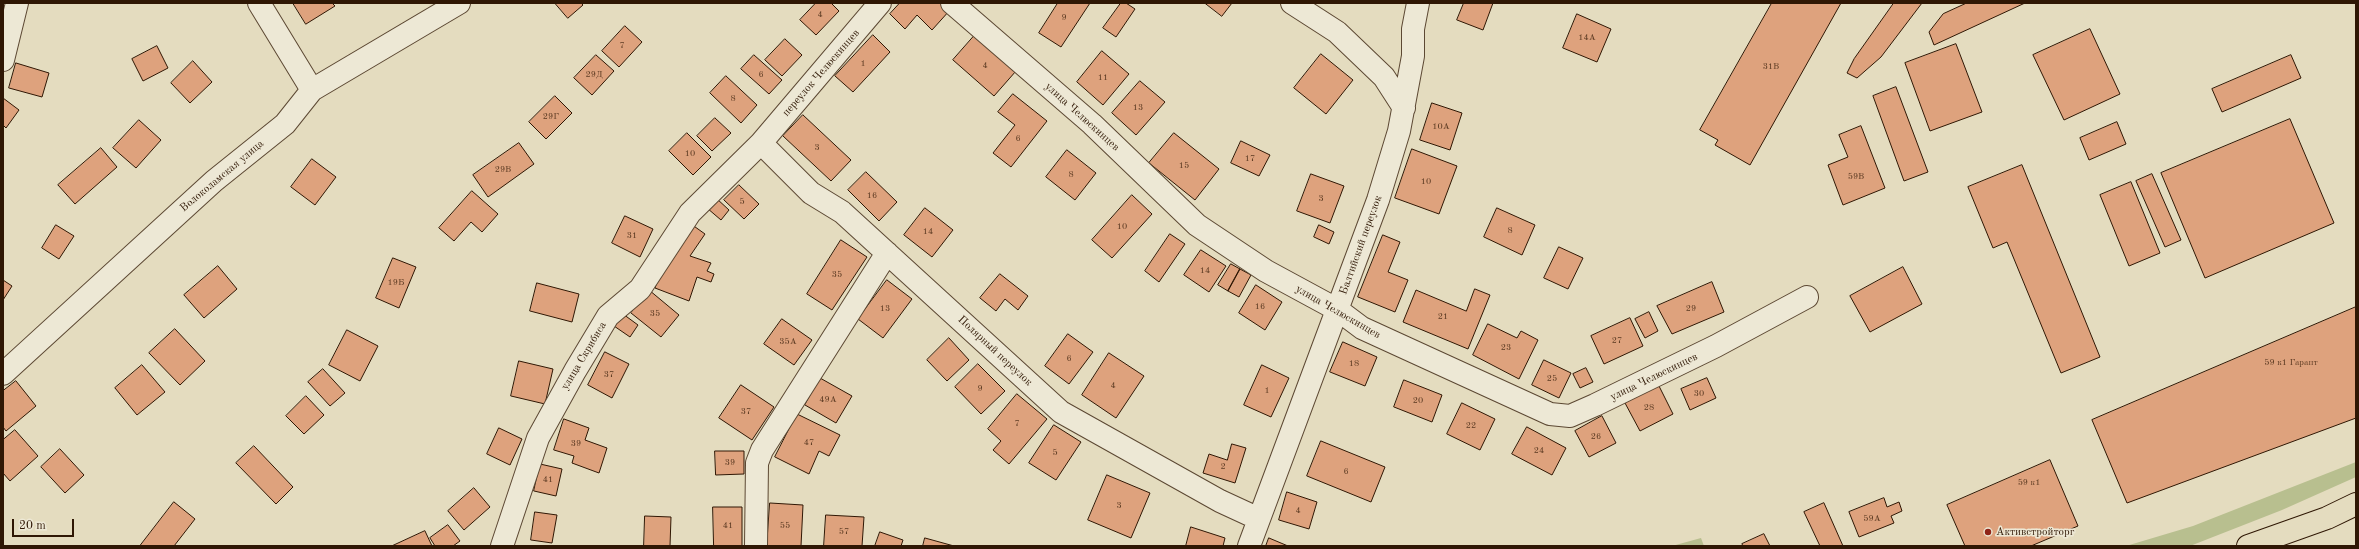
<!DOCTYPE html>
<html>
<head>
<meta charset="utf-8">
<style>
	body { margin:0 }
	#map { position:relative; width:2359px; height:549px; overflow:hidden; background:#e4dcbf; font-family:"Old Standard TT",serif }
	canvas { display:block }
	.frame { position:absolute; inset:0; border:4px solid #2f1704; pointer-events:none }
	.scale { position:absolute; left:12px; top:519px; width:62px; height:18px; box-sizing:border-box; border:2px solid #2f1704; border-top:0; padding-left:5px; font-size:12px; line-height:14px; white-space:nowrap; color:#2f1704; -webkit-text-stroke:3px #ede8d5; paint-order:stroke }
</style>
</head>
<body>
<div id="map">
<canvas width="2359" height="549"></canvas>
<div class="frame"></div>
<div class="scale">20 m</div>
</div>
<script>
const ctx = document.querySelector('canvas').getContext('2d');
ctx.lineJoin = 'round';
function paint(path, color) {
  ctx.fillStyle = color;
  ctx.fill(path, 'evenodd');
}
function trace(path, color, width, dash) {
  ctx.strokeStyle = color;
  ctx.lineWidth = width;
  ctx.lineCap = dash ? 'butt' : 'round';
  ctx.setLineDash(dash || []);
  ctx.stroke(path);
}
function drawText(font, color, halo, rows, align = 'center') {
  ctx.font = font + ' "Old Standard TT",serif';
  ctx.lineWidth = 3;
  ctx.setLineDash([]);
  ctx.textBaseline = 'middle';
  ctx.strokeStyle = halo;
  ctx.fillStyle = color;
  for (const [text, x, y, turn = 0] of rows) {
    ctx.save();
    ctx.translate(x, y);
    ctx.rotate((+turn || 0) * Math.PI / 180);
    ctx.textAlign = isNaN(turn) ? turn : align;
    if (halo) ctx.strokeText(text, 0, 0);
    ctx.fillText(text, 0, 0);
    ctx.restore();
  }
}
paint(new Path2D(`
	M2356 462V477L2282 510 2190 546H2126L2193 526Z
	M1701 538 1704 546H1672Z`), '#b8bf8f');
const building = new Path2D(`
	M293 3H332L335 6 306 24Z
	M555 3H581L583 5 568 18Z
	M816 3H831L839 11 816 35 800 20Z
	M900 3H943L950 10 932 30 917 15 905 29 890 14Z
	M1058 3H1090L1061 47 1039 33Z
	M1121 3H1126L1135 9 1116 37 1103 28Z
	M1205 3H1232L1222 16Z
	M1464 3H1493L1483 30 1457 20Z
	M1772 3H1841L1750 165 1715 145 1718 140 1700 130Z
	M1894 3H1922L1881 57 1857 78 1847 73 1854 59Z
	M1967 3H2025L1934 45 1929 32 1943 14Z
	M1577 14 1611 29 1597 62 1563 48Z
	M625 26 642 42 619 67 602 51Z
	M2090 29 2120 94 2064 120 2033 55Z
	M873 35 890 52 853 92 835 76Z
	M975 35 1016 71 994 96 953 60Z
	M785 39 802 55 782 76 765 60Z
	M1956 44 1982 112 1930 131 1905 63Z
	M157 46 168 68 143 81 132 59Z
	M1102 51 1129 74 1103 105 1077 82Z
	M1321 54 1353 80 1326 114 1294 88Z
	M596 55 614 71 592 95 574 78Z
	M754 55 782 80 769 94 741 69Z
	M2291 55 2301 78 2222 112 2212 89Z
	M193 61 212 82 190 103 171 83Z
	M16 63 49 73 42 97 9 88Z
	M726 76 757 105 741 123 710 93Z
	M1140 81 1165 102 1136 135 1112 113Z
	M1896 87 1928 172 1904 181 1873 96Z
	M1013 94 1047 121 1011 167 993 153 1015 125 998 112Z
	M555 96 572 113 546 139 529 122Z
	M3 98 19 110 6 128 3 125Z
	M1432 103 1462 113 1450 150 1420 140Z
	M803 115 851 160 831 181 783 136Z
	M715 118 731 133 712 151 697 136Z
	M2290 119 2334 223 2205 278 2161 173Z
	M139 120 161 140 136 168 113 148Z
	M2117 122 2126 144 2089 160 2080 138Z
	M1861 126 1885 188 1843 205 1828 165 1848 157 1839 135Z
	M687 133 711 157 693 175 669 151Z
	M1174 133 1219 169 1195 200 1149 163Z
	M1241 141 1270 155 1259 176 1231 163Z
	M519 143 534 164 488 197 473 175Z
	M101 148 117 167 75 204 58 185Z
	M1412 149 1457 166 1439 214 1395 198Z
	M1067 150 1096 173 1075 200 1046 177Z
	M312 159 336 177 315 205 291 187Z
	M2022 165 2100 357 2061 373 2007 242 1993 248 1968 187Z
	M866 172 897 202 879 221 848 190Z
	M1311 174 1344 186 1330 223 1297 211Z
	M2152 174 2181 240 2165 247 2136 181Z
	M2131 182 2160 253 2129 266 2100 195Z
	M739 185 759 204 744 219 724 200Z
	M472 191 498 214 482 232 471 222 454 241 439 228Z
	M1132 195 1152 214 1112 258 1092 240Z
	M716 198 729 210 721 220 707 208Z
	M925 208 953 230 932 257 904 235Z
	M1497 208 1535 225 1522 255 1484 237Z
	M625 216 653 229 640 257 612 243Z
	M691 224 705 234 690 256 711 263 707 271 714 274 711 282 697 277 689 301 655 288 662 267Z
	M56 225 74 236 59 259 42 248Z
	M1319 225 1334 232 1329 244 1314 237Z
	M1170 234 1185 244 1159 282 1145 271Z
	M1383 235 1400 242 1388 272 1408 280 1395 312 1358 297Z
	M841 240 867 257 832 310 807 294Z
	M1559 247 1583 258 1568 289 1544 278Z
	M1201 250 1226 266 1209 292 1184 275Z
	M393 258 416 267 399 308 376 298Z
	M1231 264 1240 269 1228 291 1218 285Z
	M218 266 237 289 204 318 184 295Z
	M1903 267 1922 304 1870 332 1850 296Z
	M1240 269 1251 275 1239 297 1228 291Z
	M1000 274 1028 296 1018 310 1005 299 996 311 980 298Z
	M3 280 12 286 3 300Z
	M887 280 912 299 883 338 858 319Z
	M1712 282 1724 312 1672 334 1657 306Z
	M537 283 579 294 572 322 530 311Z
	M1256 285 1282 302 1265 330 1239 313Z
	M1475 289 1490 295 1468 349 1403 322 1416 290 1466 311Z
	M649 290 679 315 661 337 631 313Z
	M2356 307V418L2127 503 2092 420Z
	M1649 312 1658 331 1645 338 1635 319Z
	M623 314 638 325 630 337 614 326Z
	M1630 318 1643 346 1604 364 1591 336Z
	M782 319 812 340 794 365 764 344Z
	M1488 324 1517 338 1521 331 1538 340 1519 379 1473 355Z
	M175 329 205 361 180 385 149 353Z
	M347 330 378 346 360 381 329 365Z
	M1068 334 1093 352 1069 384 1045 366Z
	M949 338 969 360 947 381 927 360Z
	M1343 342 1377 357 1365 386 1330 372Z
	M605 352 629 364 612 398 588 385Z
	M1109 353 1144 376 1116 418 1082 395Z
	M1544 360 1571 373 1559 398 1532 385Z
	M519 361 553 369 545 404 511 396Z
	M978 364 1005 391 981 414 955 387Z
	M142 365 165 392 137 415 115 388Z
	M1262 365 1289 378 1271 417 1244 405Z
	M1586 368 1593 382 1580 388 1573 374Z
	M323 369 345 393 330 406 308 382Z
	M820 378 852 396 836 423 805 405Z
	M1707 378 1716 398 1690 410 1681 389Z
	M1404 380 1442 395 1432 422 1394 407Z
	M16 381 36 406 6 431 3 427V391Z
	M741 385 774 407 752 440 719 418Z
	M1659 386 1673 414 1640 431 1625 403Z
	M1017 394 1047 419 1009 464 993 450 1001 441 988 429Z
	M306 396 324 415 304 434 286 416Z
	M1462 403 1495 419 1480 450 1447 434Z
	M797 414 840 435 829 456 819 451 809 474 775 457Z
	M1602 416 1616 443 1589 457 1575 431Z
	M564 419 589 428 585 440 607 448 599 473 572 463 574 456 554 450Z
	M1054 425 1081 442 1056 480 1029 463Z
	M1527 427 1566 448 1552 475 1512 454Z
	M499 428 522 439 510 465 487 454Z
	M15 430 38 456 10 481 3 473V440Z
	M1321 441 1385 467 1371 502 1307 476Z
	M1232 444 1246 448 1235 483 1203 473 1209 454 1227 460Z
	M254 446 293 487 276 504 236 463Z
	M60 449 84 475 65 493 41 467Z
	M715 451H744V474L716 475Z
	M2050 460 2078 526 2031 546H1965L1947 505Z
	M540 464 562 469 556 496 534 491Z
	M1107 475 1150 493 1131 538 1088 520Z
	M474 488 490 507 464 530 448 511Z
	M1287 492 1317 502 1309 529 1279 520Z
	M1884 498 1887 507 1899 502 1902 511 1891 516 1894 523 1859 537 1849 512Z
	M174 502 195 519 174 546H140Z
	M770 503 803 505 801 546H767Z
	M1824 503 1843 546H1820L1804 512Z
	M713 507H742V546H714Z
	M535 512 557 515 552 543 531 540Z
	M826 515 864 517 862 546H824Z
	M645 516 671 517 670 546H644Z
	M448 525 460 541 453 546H435L430 538Z
	M1191 527 1225 538 1223 546H1186Z
	M425 531 432 546H392Z
	M880 532 903 540 901 546H875Z
	M1764 534 1770 546H1743L1742 544Z
	M925 538 954 546H923Z
	M1269 538 1288 546H1266Z`);
paint(building, '#dea27d');
trace(building, '#2f1704', 1);
const minor = new Path2D(`
	M259 3 312 90
	M952 3 1092 124 1197 225 1266 271 1338 310 1362 328 1550 414 1570 416 1595 405 1716 346 1807 297
	M1292 3 1337 32 1384 77 1404 108
	M3 60 17 3
	M761 143 811 193 842 212 1061 412 1220 501 1259 519
	M3 374 214 181 285 124 312 90 459 3
	M502 546 538 438 575 371 608 316 640 289 690 213 761 143 880 3
	M756 546 757 463 762 450 887 253
	M1249 546 1378 200 1399 131 1413 56V29L1418 3`);
const major = new Path2D(`
	M2248 546 2327 518 2356 504`);
trace(minor, '#5c4833', 24);
trace(major, '#2f1704', 24);
trace(minor, '#ede8d5', 22);
trace(major, '#e4dcbf', 22);
for (const [x, y, r, color] of [
	[1988,532,4,"#8f2418"]
]) {
  const dot = new Path2D();
  dot.arc(x, y, r, 0, 2 * Math.PI);
  ctx.fillStyle = color;
  ctx.fill(dot);
  trace(dot, '#ede8d5', 1.5);
}
drawText('9px', '#5b3a22', null, [
	["4",820,15],
	["9",1064,18],
	["14А",1587,38],
	["7",622,46],
	["1",863,64],
	["4",985,66],
	["31В",1771,67],
	["29Д",594,75],
	["6",761,75],
	["11",1103,78],
	["8",733,99],
	["13",1138,108],
	["29Г",551,117],
	["10А",1441,127],
	["6",1018,139],
	["3",817,148],
	["10",690,154],
	["17",1250,159],
	["15",1184,166],
	["29В",503,170],
	["8",1071,175],
	["59В",1856,177],
	["10",1426,182],
	["16",872,196],
	["3",1321,199],
	["5",742,202],
	["10",1122,227],
	["8",1510,231],
	["14",928,232],
	["31",632,236],
	["14",1205,271],
	["35",837,275],
	["19Б",396,283],
	["16",1260,307],
	["13",885,309],
	["29",1691,309],
	["35",655,314],
	["21",1443,317],
	["27",1617,341],
	["35А",788,342],
	["23",1506,348],
	["6",1069,359],
	["59 к1 Гарант",2291,363],
	["18",1354,364],
	["37",609,375],
	["25",1552,379],
	["4",1113,386],
	["9",980,389],
	["1",1267,391],
	["30",1699,394],
	["49А",828,400],
	["20",1418,401],
	["28",1649,408],
	["37",746,412],
	["7",1017,424],
	["22",1471,426],
	["26",1596,437],
	["47",809,443],
	["39",576,444],
	["24",1539,451],
	["5",1055,453],
	["39",730,463],
	["2",1223,467],
	["6",1346,472],
	["41",548,480],
	["59 к1",2029,483],
	["3",1119,506],
	["4",1298,511],
	["59А",1872,519],
	["41",728,526],
	["55",785,526],
	["57",844,532]
]);
drawText('11px', '#2f1704', '#ede8d5', [
	["переулок Челюскинцев",821,73,-49],
	["улица Челюскинцев",1082,117,42],
	["Волоколамская улица",222,176,-40],
	["Балтийский переулок",1361,245,-70],
	["улица Челюскинцев",1338,312,30],
	["Полярный переулок",995,351,43],
	["улица Скрибиса",584,356,-59],
	["улица Челюскинцев",1654,377,-26]
]);
drawText('11px', '#2f1704', '#ede8d5', [
	["Активстройторг",1996,532]
], 'left');
</script>
</body>
</html>
